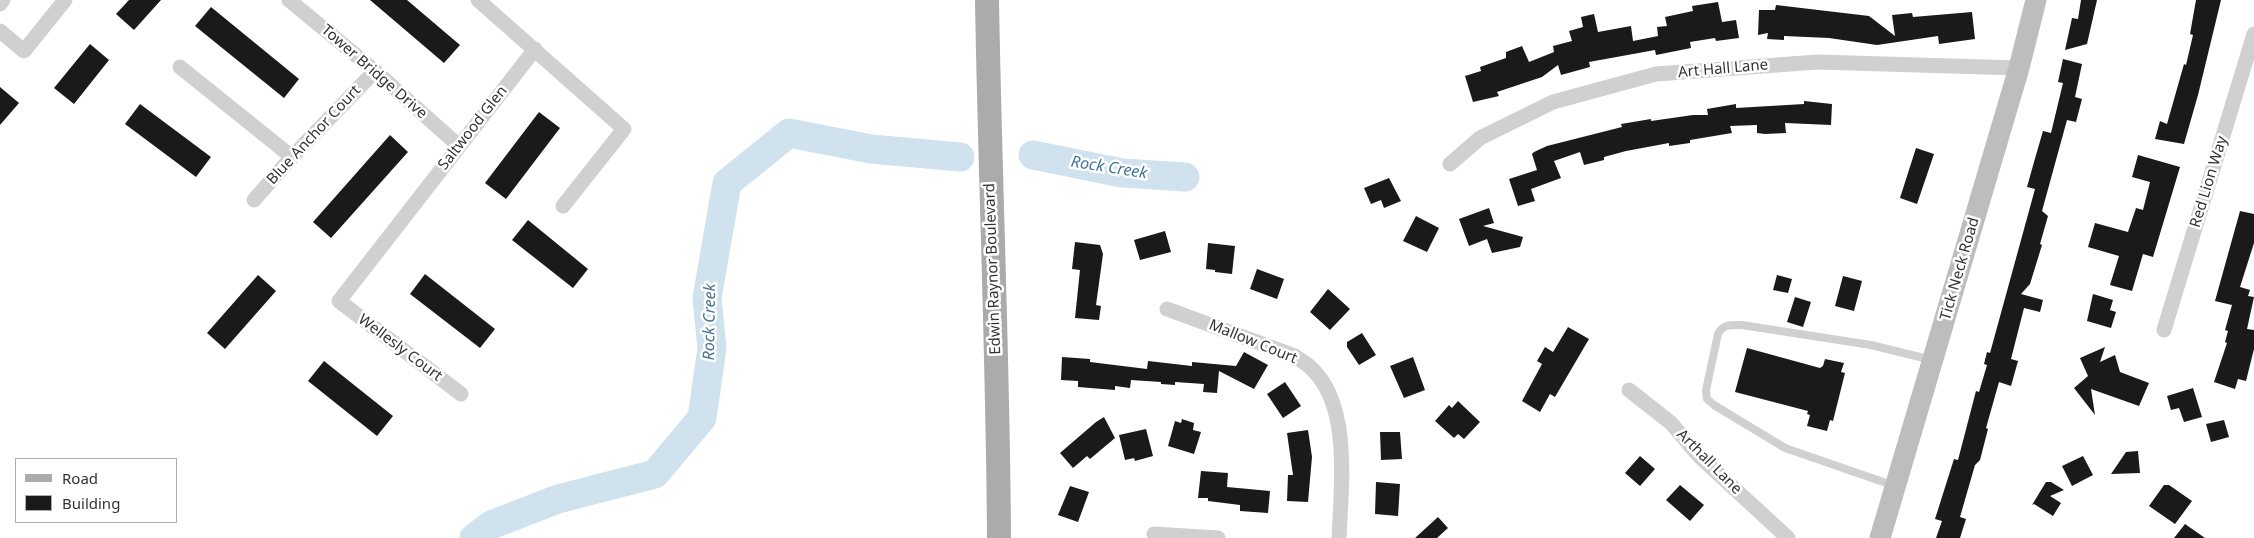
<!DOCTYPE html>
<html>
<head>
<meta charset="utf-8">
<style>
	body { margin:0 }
	#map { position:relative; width:2254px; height:538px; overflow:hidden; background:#fff; font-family:"Noto Sans",sans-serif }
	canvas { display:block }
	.legend { position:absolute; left:15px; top:458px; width:162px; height:65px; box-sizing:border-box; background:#fff; border:1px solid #adadad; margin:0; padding:6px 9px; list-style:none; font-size:15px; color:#333 }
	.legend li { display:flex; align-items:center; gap:10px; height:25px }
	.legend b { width:25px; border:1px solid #adadad }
</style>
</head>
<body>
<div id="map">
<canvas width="2254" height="538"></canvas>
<ul class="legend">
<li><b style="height:6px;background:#ababab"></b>Road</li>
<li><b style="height:14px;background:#1a1a1a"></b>Building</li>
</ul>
</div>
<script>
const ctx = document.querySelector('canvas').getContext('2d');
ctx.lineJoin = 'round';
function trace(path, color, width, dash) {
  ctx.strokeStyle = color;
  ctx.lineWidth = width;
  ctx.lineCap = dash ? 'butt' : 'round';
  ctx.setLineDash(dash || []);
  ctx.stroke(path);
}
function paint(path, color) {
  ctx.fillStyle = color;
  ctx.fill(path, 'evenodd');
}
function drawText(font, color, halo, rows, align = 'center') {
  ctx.font = font + ' "Noto Sans",sans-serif';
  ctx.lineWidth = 5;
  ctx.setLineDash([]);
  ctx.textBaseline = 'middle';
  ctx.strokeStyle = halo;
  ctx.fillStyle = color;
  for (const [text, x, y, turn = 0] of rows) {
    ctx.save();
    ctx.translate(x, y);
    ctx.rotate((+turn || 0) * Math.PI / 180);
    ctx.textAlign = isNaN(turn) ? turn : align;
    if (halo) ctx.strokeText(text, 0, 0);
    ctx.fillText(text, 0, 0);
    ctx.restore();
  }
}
trace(new Path2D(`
	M1033 155 1122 173 1185 177
	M474 538 491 525 558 499 655 474 702 418 712 348 707 298 727 183 789 133 871 149 960 157`), '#cfe2ee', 29);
paint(new Path2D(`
	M129 0H161L134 30 116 14Z
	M370 0H407L460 45 444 63Z
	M2081 0H2097L2087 44 2065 50 2072 18 2078 19Z
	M2196 0H2221L2198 95 2184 144 2155 139 2160 121 2167 124 2184 64 2186 65 2193 35 2190 34Z
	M1718 2 1722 22 1736 20 1739 38 1716 41 1715 38 1690 42 1691 48 1656 55 1655 50 1589 62 1590 67 1561 75 1558 65 1542 77 1497 92 1499 96 1473 102 1465 76 1481 71 1480 67 1506 58V52L1522 46 1529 62 1554 52 1553 46 1572 41 1569 31 1583 27 1581 17 1594 14 1598 32 1631 26 1633 41 1658 36 1657 27 1667 26 1665 17 1693 11 1692 6Z
	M1776 5 1869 16 1895 36 1892 15 1912 13 1913 17 1972 12 1975 39 1939 44 1938 36 1877 45 1829 38 1784 36V40L1767 39 1768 33 1758 35 1759 10H1775Z
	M211 7 299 79 284 98 195 26Z
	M90 44 109 60 74 104 54 88Z
	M2063 59 2082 64 2075 97 2082 99 2076 122 2067 120 2042 211 2048 216 2040 244 2042 245 2030 284 2021 294 2043 300 2040 312 2024 308 2011 359 2018 361 2011 386 1999 382 1986 428 1988 429 1980 460 1975 465 1960 517 1966 519 1960 538H1936L1942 521 1935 519 1954 459 1958 460 1976 391 1979 392 1987 365 1984 364 1987 352 1990 353 2035 189 2027 187 2034 162 2043 131 2051 133 2063 83 2058 82Z
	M0 87 19 103 0 125Z
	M1804 101 1832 104 1831 125 1785 123 1786 133 1765 134 1757 133V125L1730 126 1732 133 1690 140V143L1669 146V143L1626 151 1604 157V160L1584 165 1580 152 1554 161 1561 178 1531 189 1535 201 1518 206 1509 179 1537 170 1532 154 1534 152 1547 146 1622 127 1621 124 1651 119V121L1693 115H1708L1707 109 1736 104V108L1804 104Z
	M140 104 211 157 196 177 125 124Z
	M539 112 560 128 506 199 485 183Z
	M390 135 408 152 331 238 313 222Z
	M1916 148 1934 154 1917 204 1900 198Z
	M2138 155 2180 167 2153 257 2143 254 2132 291 2110 285 2119 256 2088 247 2095 223 2128 232 2136 208 2143 210 2150 182 2132 177Z
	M1389 178 1401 201 1384 208 1381 200 1371 204 1364 188Z
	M1489 208 1494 223 1483 226 1523 237 1520 247 1492 253 1487 239 1469 246 1459 219Z
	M2240 211 2254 214V243L2240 287 2250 290 2248 296 2254 297 2247 329 2254 330V349L2246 381 2238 379 2235 389 2214 382 2227 343 2225 342 2228 331 2225 330 2232 305 2215 301Z
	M1416 216 1439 228 1427 252 1403 241Z
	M528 220 588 269 573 288 512 240Z
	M1165 231 1171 252 1140 260 1134 240Z
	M1075 242 1100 245 1103 254 1096 305 1101 306 1099 320 1075 318 1080 270 1072 269Z
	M1208 243 1235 246 1232 274 1215 272V270L1206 269Z
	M1257 269 1284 279 1277 299 1250 289Z
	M425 274 495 329 480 348 410 294Z
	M258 275 276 291 225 349 207 333Z
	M1777 275 1792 279 1788 293 1773 290Z
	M1843 276 1862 281 1854 311 1835 306Z
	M1328 289 1350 309 1330 330 1310 312Z
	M2093 294 2113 300 2110 310 2116 312 2111 328 2087 321Z
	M1795 297 1811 302 1803 327 1787 322Z
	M1568 327 1589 339 1555 397 1550 394 1540 412 1522 401 1542 364 1537 361 1545 347 1553 352Z
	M1362 333 1376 355 1359 365 1347 347V342Z
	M2105 347 2100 362 2115 355 2120 372 2149 383 2139 406 2091 389 2095 415 2074 388 2088 376 2080 358Z
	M1747 348 1820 368 1823 366 1825 359 1844 363 1841 372 1845 373 1833 421 1830 420 1827 431 1807 426 1810 415 1807 414 1808 411 1735 392Z
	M1244 352 1268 365 1254 389 1219 371 1217 393 1203 392 1204 384 1175 382V385L1161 384V382L1131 380 1130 388 1115 386V390L1078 387V381L1061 380 1062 357 1090 359V362L1147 369 1148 361 1192 366V362L1236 366Z
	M1413 357 1425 390 1404 398 1390 366Z
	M324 361 393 416 377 436 308 381Z
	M1285 382 1301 406 1283 418 1267 394Z
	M2193 388 2202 417 2184 422 2179 408 2171 410 2167 396Z
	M1458 401 1480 422 1464 439 1458 434 1454 438 1435 421 1449 405 1452 408Z
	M1104 417 1115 438 1090 459 1087 456 1073 468 1060 453 1096 422Z
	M1182 419 1194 423 1193 430 1201 432 1194 454 1168 446 1175 421 1181 423Z
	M2224 420 2229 437 2211 442 2206 424Z
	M1146 429 1153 456 1135 461 1134 458 1125 460 1119 435Z
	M1308 430 1312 457 1308 502 1287 501 1288 475H1293L1287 433Z
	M1380 432H1400L1402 459 1381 460Z
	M2138 451 2140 473 2111 474 2126 452Z
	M1640 456 1655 469 1640 486 1625 473Z
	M2083 456 2093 475 2072 486 2062 466Z
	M1201 471 1228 473 1227 487 1270 491 1268 513 1240 511V505L1208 501V498H1198Z
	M1376 482 1400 484 1398 516 1375 514Z
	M2046 482H2051L2064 490 2050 496 2061 503 2053 516 2034 504 2032 505Z
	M1680 485 1704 505 1690 521 1666 500Z
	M2164 485H2169L2192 501 2175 524 2149 506Z
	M1070 486 1089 492 1078 522 1058 515Z
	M1438 517 1448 528 1437 538H1415Z
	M2185 524 2205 538H2174Z`), '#1a1a1a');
trace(new Path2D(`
	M1895 486 1785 448 1714 405 1707 399 1706 390 1718 334C1723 324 1731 325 1742 325L1871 345 1932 360`), '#d0d0d0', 8);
trace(new Path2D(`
	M289 0 375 71 459 146
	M478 0 624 129 563 206
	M0 4 3 0
	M0 31 24 51 65 0
	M180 67 292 157
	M1450 164 1480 138 1553 102 1656 74 1817 62 2019 68
	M254 200 292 157 375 71
	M1167 309 1295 356C1300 360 1306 363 1310 367 1352 404 1341 488 1339 538
	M2164 330 2254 34
	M1629 390 1671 423 1699 456 1788 538
	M461 394 339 301 535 49
	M1154 534 1218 538`), '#d0d0d0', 15);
trace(new Path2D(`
	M1880 538 2019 68 2036 0`), '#bdbdbd', 21);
trace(new Path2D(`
	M987 0C990 179 998 359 999 538`), '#ababab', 24);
drawText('15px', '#333', '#fff', [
	["Art Hall Lane",1723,69,-5],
	["Tower Bridge Drive",374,72,41],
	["Saltwood Glen",473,128,-52],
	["Blue Anchor Court",314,135,-47],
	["Red Lion Way",2209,182,-73],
	["Edwin Raynor Boulevard",993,269,-92],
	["Tick Neck Road",1960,269,-74],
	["Mallow Court",1253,342,22],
	["Wellesly Court",400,348,37],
	["Arthall Lane",1709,462,45]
]);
drawText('italic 16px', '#3f7597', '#fff', [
	["Rock Creek",1109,168,9],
	["Rock Creek",710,322,-89]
]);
</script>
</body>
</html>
